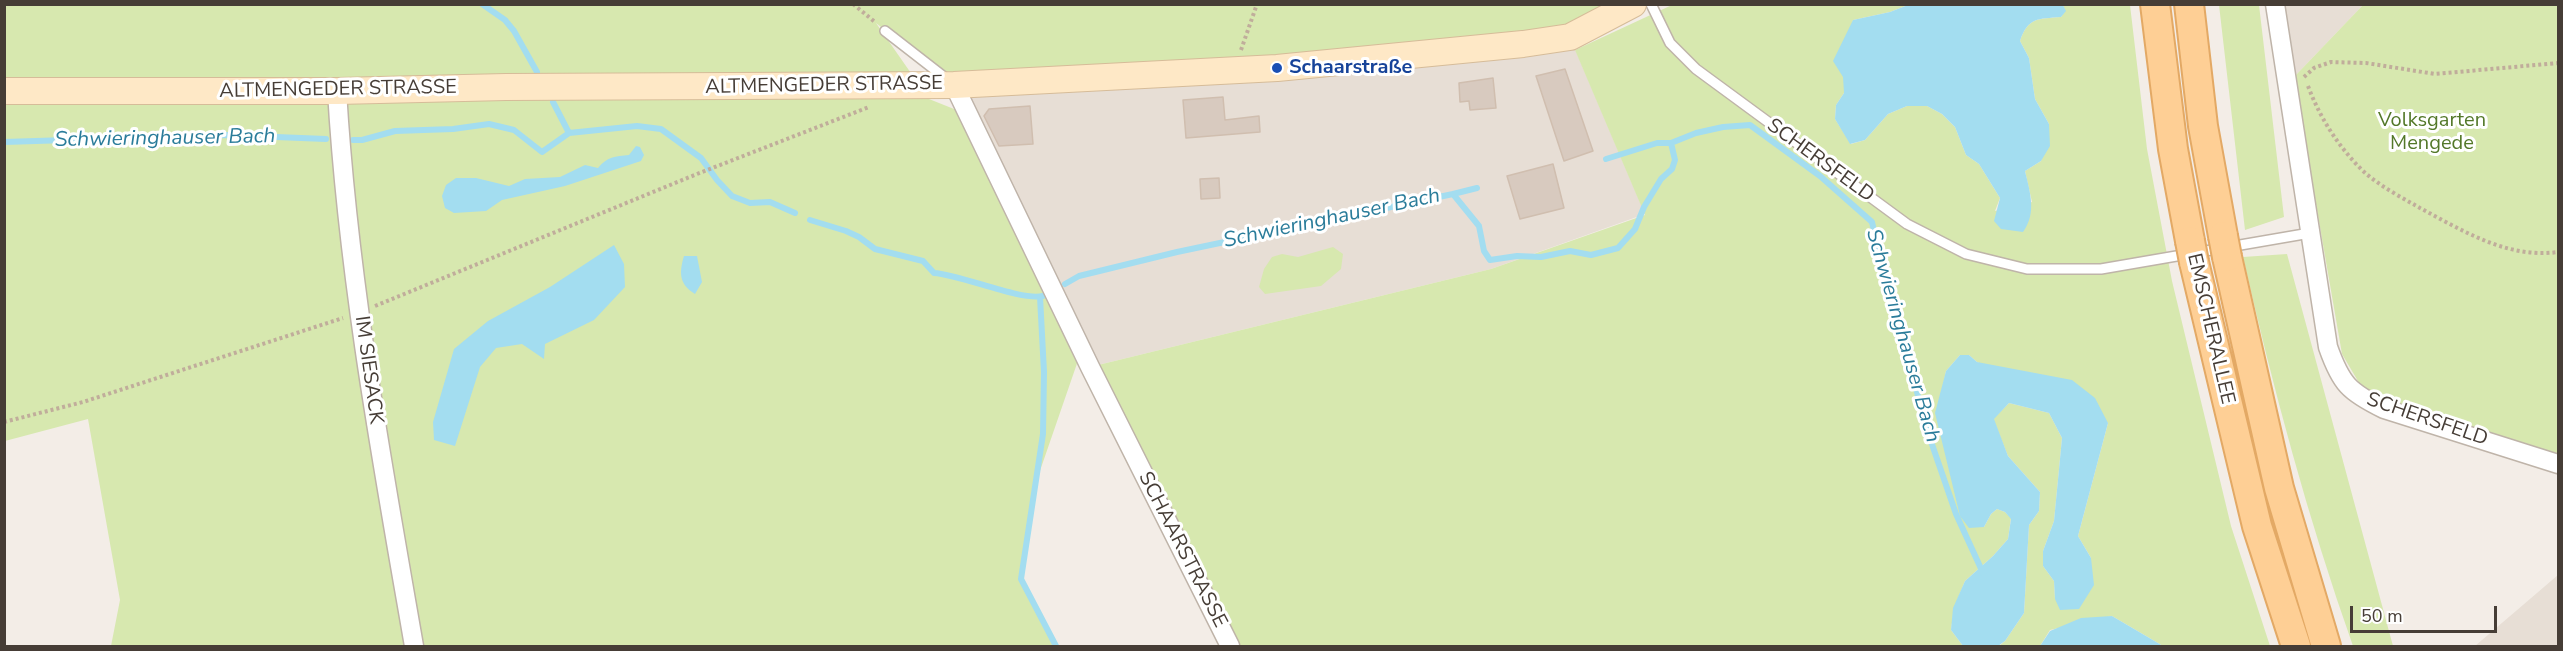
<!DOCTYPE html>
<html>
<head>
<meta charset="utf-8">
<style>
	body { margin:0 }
	#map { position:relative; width:2563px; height:651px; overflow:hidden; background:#f3ede7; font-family:"Nunito Sans",sans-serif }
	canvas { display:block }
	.frame { position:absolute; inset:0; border:6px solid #463d36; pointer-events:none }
	.scale { position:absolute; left:2350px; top:606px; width:147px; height:27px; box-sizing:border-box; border:3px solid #463d36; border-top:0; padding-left:8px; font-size:18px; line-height:21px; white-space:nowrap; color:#463d36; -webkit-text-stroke:4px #fff; paint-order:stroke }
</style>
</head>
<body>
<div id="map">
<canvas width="2563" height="651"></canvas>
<div class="frame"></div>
<div class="scale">50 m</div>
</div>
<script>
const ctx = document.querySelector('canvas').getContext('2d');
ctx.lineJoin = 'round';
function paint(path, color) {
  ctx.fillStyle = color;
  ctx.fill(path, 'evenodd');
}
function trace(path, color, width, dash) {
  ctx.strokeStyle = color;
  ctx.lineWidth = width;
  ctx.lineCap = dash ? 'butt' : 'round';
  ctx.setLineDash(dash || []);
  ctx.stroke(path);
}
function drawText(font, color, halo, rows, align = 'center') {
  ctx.font = font + ' "Nunito Sans",sans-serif';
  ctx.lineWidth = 6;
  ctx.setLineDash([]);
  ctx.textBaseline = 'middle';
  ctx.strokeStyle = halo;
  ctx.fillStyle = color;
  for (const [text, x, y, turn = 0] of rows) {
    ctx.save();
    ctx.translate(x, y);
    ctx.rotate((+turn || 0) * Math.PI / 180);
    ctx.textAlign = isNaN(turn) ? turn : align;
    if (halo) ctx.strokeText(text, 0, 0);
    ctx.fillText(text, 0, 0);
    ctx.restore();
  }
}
paint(new Path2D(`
	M2284 4 2363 5 2294 77Z
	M1570 37 1645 214 1491 269 1090 367 954 85Z
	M2558 575V646H2475Z`), '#e7ded5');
paint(new Path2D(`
	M5 5H1633L1588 29 954 85 876 23 929 99 969 115 1082 349 1033 491 1021 579 1056 646H111L120 600 88 419 5 441Z
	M1672 5H1908L1890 12 1853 20 1844 77V93L1836 105 1835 119 1851 144 1865 140 1888 114 1907 106H1927L1942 114 1955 127 1966 155 1979 164 2000 198 1995 211 2032 202 2025 171 2041 161 2049 124 2035 99 2029 58 2020 41C2028 17 2038 19 2061 17L2065 11 2063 5H2130L2147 149 2172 281 2231 526 2270 646H2163L2112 616 2050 630 2040 646H1999L2005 641 2024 613 2029 525 2039 511 2040 492 2008 456 1993 419 2009 403 2049 413 2062 438 2054 521 2043 551V566L2054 581 2055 599 2091 558 2078 536 2108 423 1977 362 1969 355H1960L1946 371 1942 390 1984 527 1991 514 1997 509 2005 512 2011 518 2008 539 1993 556 1965 581 1954 608 1951 630 1963 646H1230L1090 367 1491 269 1645 215 1575 50Z
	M2219 5H2259L2284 217 2245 230Z
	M2363 5H2558V454L2365 393 2342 354 2294 77Z
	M1333 247 1343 254 1341 269 1321 286 1265 294 1259 287 1264 269 1272 257 1282 254 1298 257Z
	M2287 254 2393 646H2353C2308 519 2273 388 2243 257Z`), '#d7e8af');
paint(new Path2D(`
	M1908 5H2063L2066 11 2061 17C2038 19 2028 17 2020 41L2029 58 2035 99 2049 124 2050 146 2041 161 2025 171C2030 192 2037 213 2023 232L2001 229 1994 221 2000 198 1979 164 1966 155 1955 127 1942 114 1927 106H1907L1888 114 1865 140 1850 144 1835 119 1836 105 1844 93 1843 77 1833 61 1853 20 1890 12Z
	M636 146 640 147 644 155 641 161 565 186 502 200 486 211 454 213 445 208 442 196 446 185 456 178H476L509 186 525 179 560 177 585 165 598 168C607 157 615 156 629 155Z
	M614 245 624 264 625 287 594 320 545 344 544 359 522 344 496 348 480 367 455 446 434 440 433 422 454 349 488 321 550 287Z
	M684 256H697L702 282 695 294C679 284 679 273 684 256Z
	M1960 355H1969L1977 362 2072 380 2095 398 2108 423 2078 536 2091 558 2094 585 2079 609 2060 610 2055 599 2054 581 2043 566V551L2054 521 2062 438 2049 413 2009 403 1994 419 2008 456 2040 492 2039 511 2029 525 2024 613 2005 641 1998 646H1963L1951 630 1953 608 1965 581 1993 556 2008 539 2011 519 2005 512 1997 509 1991 514 1984 527 1969 528 1960 516 1935 413 1946 371Z
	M2112 616 2163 646H2040L2050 631 2081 618Z`), '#a3ddf0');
trace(new Path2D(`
	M482 4 505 20 514 31 537 72
	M553 102 569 133
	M353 140H362L395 131 453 129 489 124 514 130 542 152 569 133 637 126 661 129 701 158 717 180 732 196 750 203 770 202 795 213
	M4 142 226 135 326 139
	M1606 159 1657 143H1671
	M1453 194 1477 188
	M810 220 846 231 859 237 875 249 923 261 934 273C962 275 1020 301 1043 296
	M1065 284 1079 276 1177 252 1453 194 1479 226 1484 251 1490 260 1517 256 1541 257 1570 251 1591 255 1618 248 1635 229 1644 207 1661 179 1672 169 1675 160 1671 143 1696 133 1723 127 1750 125 1820 176 1872 222 1899 341 1915 384 1925 424 1956 514 1983 573
	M1040 297 1044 372 1043 434 1021 579 1056 646`), '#a3ddf0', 6);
const building = new Path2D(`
	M1565 69 1593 151 1564 161 1536 76Z
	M1493 78 1496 108 1470 110 1469 101 1460 102 1459 83Z
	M1223 97 1225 120 1259 116 1260 132 1186 138 1183 100Z
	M1030 106 1033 144 999 146 984 116 989 109Z
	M1553 164 1564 208 1520 219 1507 176Z
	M1219 178 1220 198 1201 199 1200 179Z`);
paint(building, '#d8cabf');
trace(building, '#d0beaf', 1.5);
const lane = new Path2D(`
	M1651 4 1670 43 1696 69 1907 224 1966 254 2027 269H2101L2310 233
	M885 31 948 80`);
const street = new Path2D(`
	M2275 4 2328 347C2341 384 2349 392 2384 409L2558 464
	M954 85 1090 367 1230 646
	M337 91C348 278 382 462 414 646`);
const secondary = new Path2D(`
	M4 91H337L506 87 954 85 1277 68 1523 44 1570 37 1633 4`);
const primary = new Path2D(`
	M2155 4 2173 149 2190 241
	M2189 4 2203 126 2223 236
	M2227 257 2279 488 2326 646
	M2194 262 2257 526 2296 646`);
trace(lane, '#bfb4a9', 12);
trace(street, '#bfb4a9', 21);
trace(secondary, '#d6bc99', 28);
trace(primary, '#e3a965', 32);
trace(new Path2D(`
	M853 4 875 22
	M1241 50 1257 4
	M2304 77 2314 68 2331 62 2366 63 2435 74 2558 63
	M2308 86C2320 118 2338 146 2362 170 2379 186 2401 197 2420 208 2463 231 2508 259 2558 252
	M375 306 697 174 869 107
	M4 422 83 402 343 318`), '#c0ad9b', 4, [3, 3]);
trace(lane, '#fff', 9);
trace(street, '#fff', 18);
trace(secondary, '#fee8c6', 26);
trace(primary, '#fecf95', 28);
const primaryBridge = new Path2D(`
	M2223 236 2227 257
	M2190 241 2194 262`);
trace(primaryBridge, '#e3a965', 32, []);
trace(primaryBridge, '#fecf95', 28);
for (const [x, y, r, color] of [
	[1277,68,6,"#1a4fb4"]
]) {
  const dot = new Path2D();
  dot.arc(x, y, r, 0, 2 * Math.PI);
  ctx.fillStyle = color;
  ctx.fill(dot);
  trace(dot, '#fff', 2);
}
drawText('bold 20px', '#164399', '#fff', [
	["Schaarstraße",1289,68]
], 'left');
drawText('20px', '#463d36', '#fff', [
	["ALTMENGEDER STRASSE",824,86,-1],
	["ALTMENGEDER STRASSE",338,90,-1],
	["SCHERSFELD",1820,161,36],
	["EMSCHERALLEE",2210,329,77],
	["IM SIESACK",368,370,82],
	["SCHERSFELD",2427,420,19],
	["SCHAARSTRASSE",1182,550,63]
]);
drawText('20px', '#537829', '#fff', [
	["Volksgarten",2432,121],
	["Mengede",2432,144]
]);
drawText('italic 21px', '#2a7c9a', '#fff', [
	["Schwieringhauser Bach",165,139,-1],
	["Schwieringhauser Bach",1332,219,-12],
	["Schwieringhauser Bach",1902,336,74]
]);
</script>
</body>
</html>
